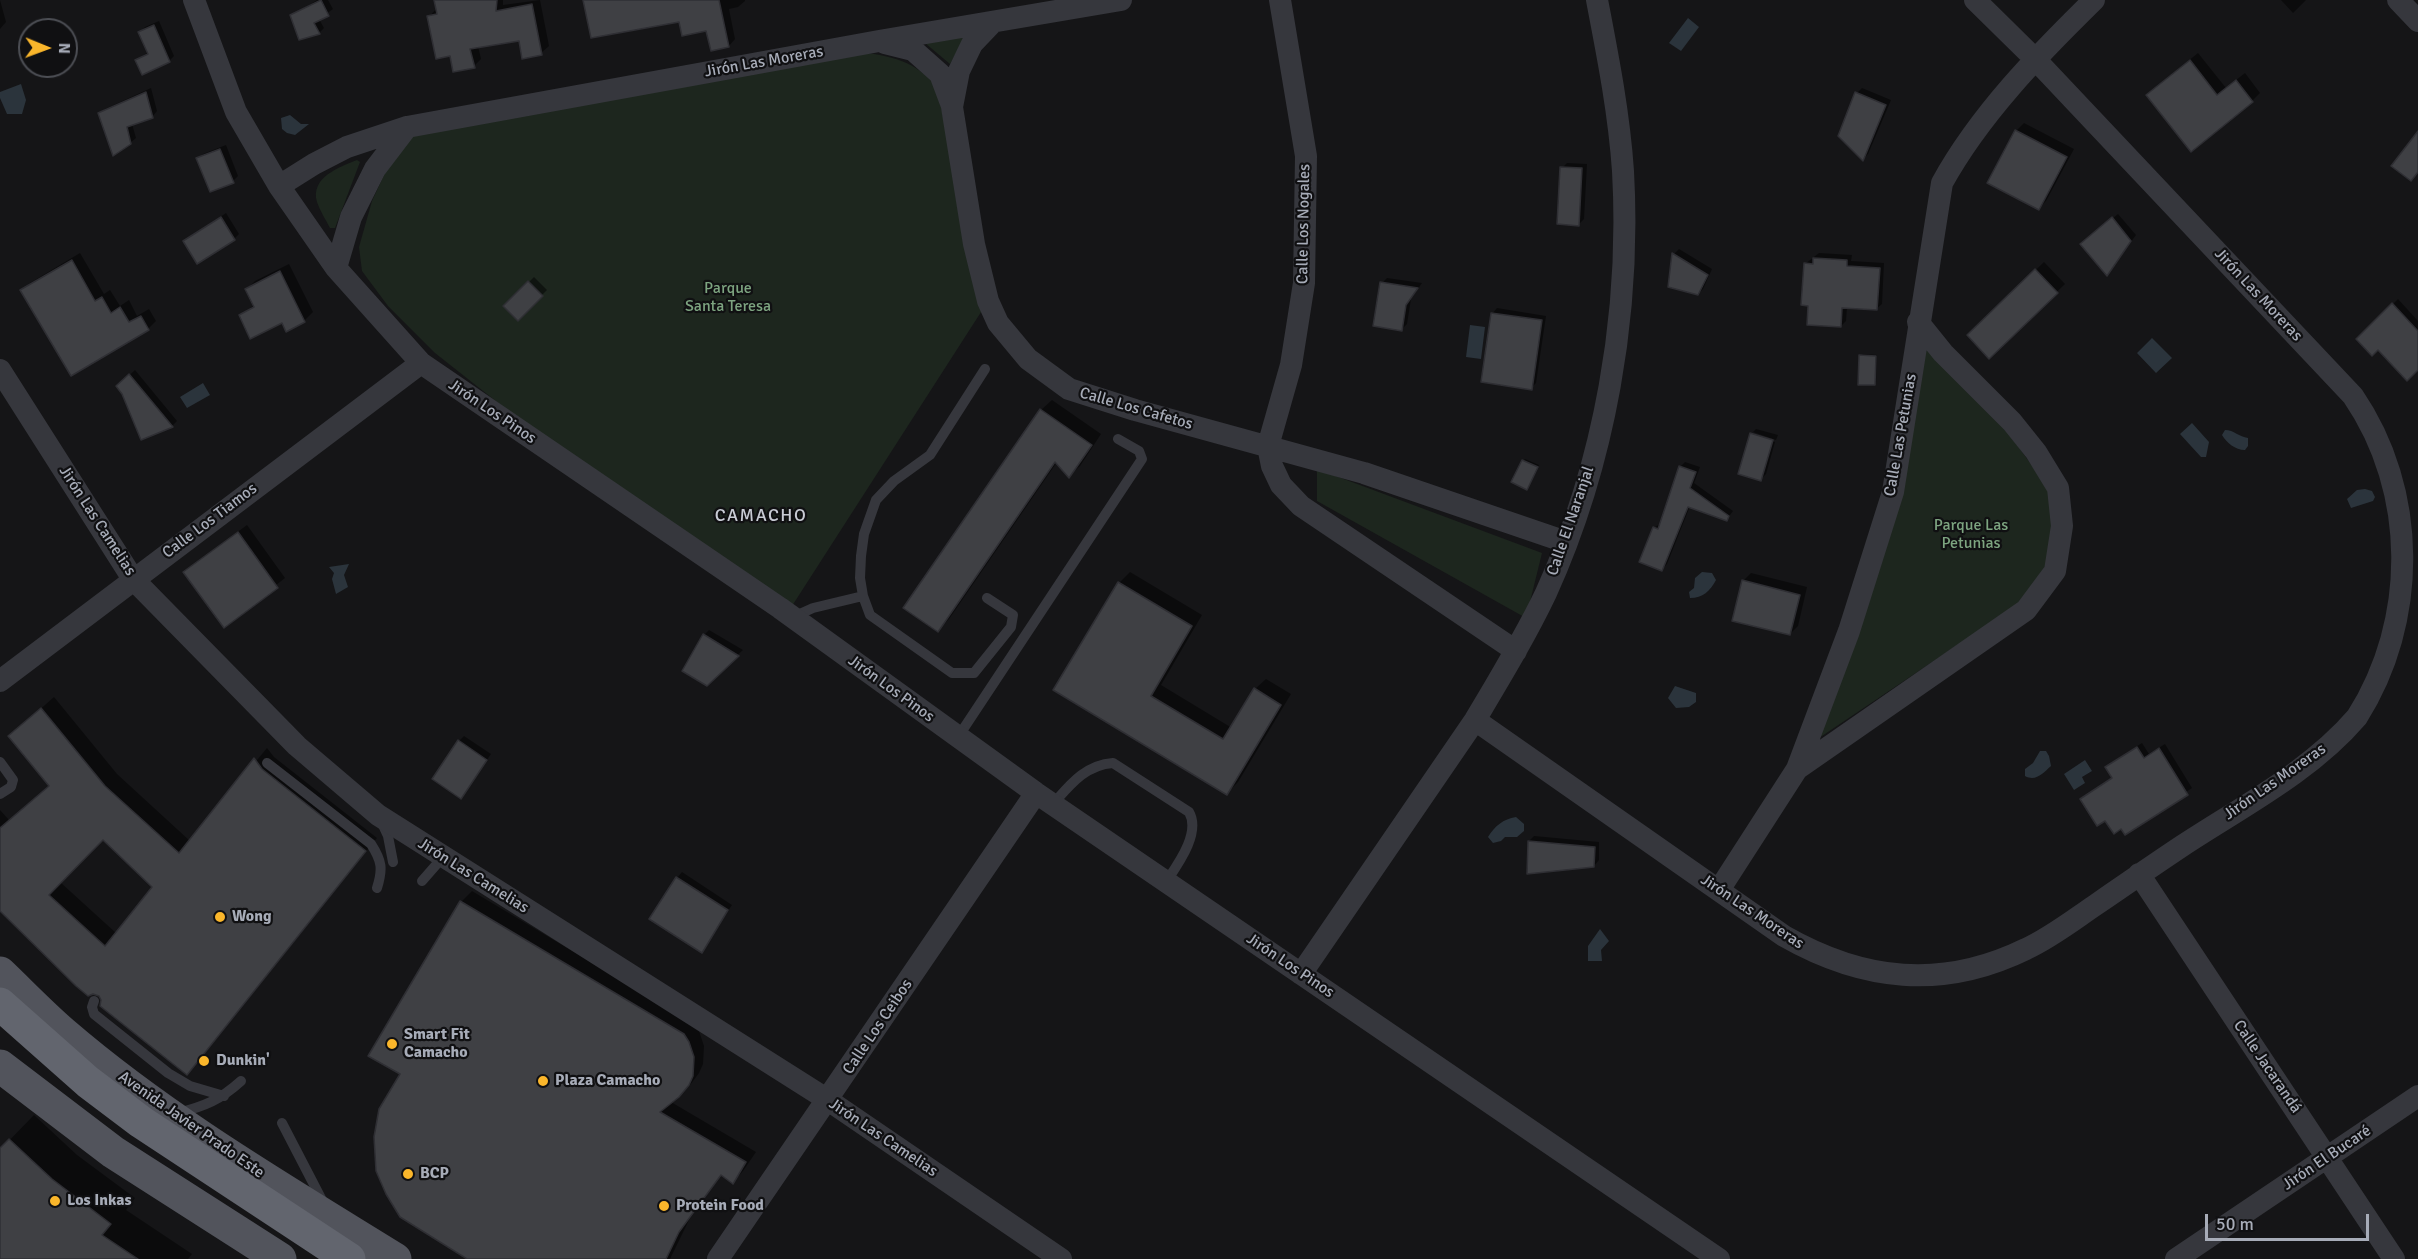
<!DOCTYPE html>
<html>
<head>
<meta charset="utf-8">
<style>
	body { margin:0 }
	#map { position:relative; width:2418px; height:1259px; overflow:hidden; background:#151517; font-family:Signika,sans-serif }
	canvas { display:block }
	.north { position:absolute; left:18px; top:18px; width:60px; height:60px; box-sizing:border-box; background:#101012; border:2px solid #4c4e54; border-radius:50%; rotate:91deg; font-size:16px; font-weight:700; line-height:24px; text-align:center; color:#a7acb8 }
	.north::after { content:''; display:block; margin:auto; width:21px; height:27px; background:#fab62b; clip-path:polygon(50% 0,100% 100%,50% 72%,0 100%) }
	.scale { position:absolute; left:2205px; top:1214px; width:164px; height:27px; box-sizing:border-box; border:3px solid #a7acb8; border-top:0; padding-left:8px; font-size:18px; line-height:21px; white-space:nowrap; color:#a7acb8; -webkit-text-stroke:4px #101012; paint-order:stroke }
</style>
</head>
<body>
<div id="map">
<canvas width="2418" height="1259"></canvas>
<div class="north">N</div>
<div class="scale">50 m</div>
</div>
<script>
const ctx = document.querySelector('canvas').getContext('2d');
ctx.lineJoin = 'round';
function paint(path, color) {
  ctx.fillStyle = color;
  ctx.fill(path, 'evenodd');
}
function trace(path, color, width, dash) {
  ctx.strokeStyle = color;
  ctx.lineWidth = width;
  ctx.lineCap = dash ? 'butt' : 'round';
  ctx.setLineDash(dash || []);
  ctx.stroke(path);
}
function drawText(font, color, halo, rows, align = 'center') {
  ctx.font = font + ' Signika,sans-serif';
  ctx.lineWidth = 4.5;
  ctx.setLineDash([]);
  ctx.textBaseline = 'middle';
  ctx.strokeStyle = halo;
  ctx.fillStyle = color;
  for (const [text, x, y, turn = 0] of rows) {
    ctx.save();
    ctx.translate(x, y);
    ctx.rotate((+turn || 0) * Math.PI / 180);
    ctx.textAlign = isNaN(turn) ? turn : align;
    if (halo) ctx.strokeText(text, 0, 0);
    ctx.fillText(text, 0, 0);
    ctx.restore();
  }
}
paint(new Path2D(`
	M966 36 950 64 925 43Z
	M860 52C891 56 916 61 937 87L983 309 792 606 511 413 435 353 388 306 362 271 359 247 372 201 392 158 418 130Z
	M357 160 360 162 335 228H330C326 220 320 211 317 202 310 177 340 167 357 160Z
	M1926 348 2007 431 2048 488 2053 523 2046 565 2023 601 1813 742Z
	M1317 469 1542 553 1526 618 1317 501Z`), '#1d261e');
paint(new Path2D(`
	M1688 18 1699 27 1681 51 1669 43Z
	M21 84 26 100 22 114H7L0 98V92Z
	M290 115 301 124H309L295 135 287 133 282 129 281 118Z
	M1470 325 1485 327 1481 359 1466 357Z
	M2152 338 2172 358 2156 373 2137 353Z
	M203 383 210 395 187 408 180 397Z
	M2192 423 2209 442 2206 457H2201L2180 434Z
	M2225 430C2234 430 2239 437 2248 438V446L2245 450C2235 450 2227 443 2222 435Z
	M2365 489 2372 491 2375 497 2373 501 2351 508 2347 499 2357 490Z
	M349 564 344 575 348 587 336 594 332 579 334 573 329 567Z
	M1702 572 1712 573 1716 580C1710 591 1703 598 1690 598L1689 592 1694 588 1695 578Z
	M1675 686 1696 693V702L1689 707 1676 708 1668 698Z
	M2040 751H2046L2049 756 2051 766C2043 773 2036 782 2025 776V769L2033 763Z
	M2085 760 2092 771 2082 777 2085 783 2074 790 2064 774Z
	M1516 817 1524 824V831L1517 837H1505L1501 841 1493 843 1488 837C1495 826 1503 819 1516 817Z
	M1600 929 1609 941 1601 950 1602 961H1588V946Z`), '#2b343c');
paint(new Path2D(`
	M0 0 6 22 0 29Z
	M317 0H328L333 9 319 19 324 28 319 33 292 16Z
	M436 0H503V5L540 0 549 46 541 53 520 39 478 46 481 59 474 66 451 54 429 17 437 8Z
	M587 0H745V1L738 7 729 9 735 39 729 46 707 29 680 20Z
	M2281 0H2306L2293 13Z
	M159 21 174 56 169 61 137 60 148 52 140 32 145 27Z
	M2198 53 2226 88 2245 73 2260 93 2252 101 2156 87Z
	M151 88 157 111 152 117 132 124 136 138 130 143 100 114 105 109Z
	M1862 88 1891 100 1868 154 1863 159 1839 136 1857 93Z
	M2024 123 2074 149 2046 201 2038 209 2016 131Z
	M226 145 238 176 233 181 198 159 203 154Z
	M1567 163 1587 164 1584 219 1579 224 1562 168Z
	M226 213 239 234 234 239 185 241Z
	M2118 214 2136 235 2107 274 2087 239Z
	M1679 249 1712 269 1703 289 1698 294 1670 286 1674 254Z
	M80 253 104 294 110 290 120 306 129 300 137 316 149 309 156 321 148 329 22 291 30 283Z
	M1819 253 1852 255 1851 261 1884 263 1882 304 1876 309 1847 307 1846 321 1841 326 1809 305 1805 264Z
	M2044 262 2065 284 1989 357 1969 335Z
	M289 264 313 312 305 320 286 330 282 321 241 316 255 304 247 289 255 281Z
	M534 277 547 290 518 319 505 306Z
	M1387 278 1422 283 1411 299 1407 324 1401 330 1382 283Z
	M2398 299 2418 321V368L2358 339Z
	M1497 308 1546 316 1536 383 1531 388 1492 314Z
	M1863 354 1877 355 1876 382 1874 384 1860 356Z
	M135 370 177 421 172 426 141 438 124 393 118 386Z
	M1052 400 1101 434 1080 466 1069 476 1057 462 949 619 938 630 1041 410Z
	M1756 429 1778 435 1776 440 1753 432Z
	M1752 433V435L1775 442 1766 474 1761 479 1751 434Z
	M1525 459 1539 465 1528 486 1523 461Z
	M1685 462 1700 467 1694 483 1733 511 1727 519 1690 506 1667 564 1662 569 1654 528 1661 523 1680 467Z
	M247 525 285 578 224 626 193 565Z
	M1130 572 1202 615 1161 685 1232 728 1255 689 1266 679 1291 694 1238 782 1227 793 1055 689 1119 583Z
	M1751 573 1807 587 1798 626 1790 634 1743 581Z
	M709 630 743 650 706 684 704 635Z
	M54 697 117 774 190 841 267 748 274 757 377 838 199 1061 187 1073 0 908V810L9 820 50 785 10 736ZM104 838 154 887 116 933 60 882Z
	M464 736 491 754 461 797 459 741Z
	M2142 743 2149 754 2165 744 2192 788 2125 833 2121 827 2106 819 2082 799 2113 777 2107 767 2112 762Z
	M1534 836 1599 842V860L1594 866 1529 841Z
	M682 872 732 905 701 951 677 878Z
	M472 891 694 1024 699 1031 704 1046 703 1064 699 1073 690 1085 671 1102 756 1152 743 1171 733 1182 722 1174 689 1220 670 1259H470L402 1073 461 902Z
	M34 1115 77 1155 135 1198 126 1210 192 1254 188 1259H0V1150Z`), '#0007');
const building = new Path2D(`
	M321 0 329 16 314 23 320 34 299 40 290 15Z
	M434 0H497L496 11 532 4 542 55 522 59 519 41 470 49 475 68 453 72 450 56 436 59 427 16 437 14Z
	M583 0H719L729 47 711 51 706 31 682 36 679 22 591 38Z
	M154 25 170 62 142 75 135 60 148 54 138 32Z
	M2190 60 2217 95 2236 80 2253 102 2191 152 2146 95Z
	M146 92 153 118 127 127 131 144 113 156 98 113Z
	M1855 92 1886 105 1863 161 1838 136Z
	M2015 130 2067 157 2039 210 1987 183Z
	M2418 131V172L2411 181 2391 166Z
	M220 149 234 183 210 192 196 158Z
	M1560 167 1582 168 1579 226 1557 224Z
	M221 217 235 240 197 264 183 241Z
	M2112 217 2131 241 2107 276 2080 244Z
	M1672 253 1708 275 1698 295 1668 287Z
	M1813 258 1847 260V266L1880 268 1877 310 1842 308 1841 327 1807 325 1808 306 1801 305 1804 263 1813 264Z
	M72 260 95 301 102 297 111 313 120 307 129 322 141 316 149 330 71 376 20 290Z
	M2035 269 2058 293 1989 359 1967 335Z
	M280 271 305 322 286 332 282 323 250 339 239 315 254 307 245 289Z
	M528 281 543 296 518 321 503 306Z
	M1380 282 1418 288 1406 305 1402 331 1373 326Z
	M2392 303 2418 331V370L2407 381 2378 350 2372 356 2356 339Z
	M1491 313 1542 320 1532 390 1481 382Z
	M1859 355 1876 356 1875 385H1858Z
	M129 374 173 427 141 440 122 394 116 386Z
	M1040 409 1092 445 1069 478 1055 462 938 632 903 608Z
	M1750 433 1773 440 1761 481 1738 474Z
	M1522 460 1538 467 1527 490 1511 482Z
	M1679 466 1696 472 1690 488 1729 516 1727 521 1688 507 1662 571 1639 562 1653 527 1658 529Z
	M238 532 278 588 224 628 183 572Z
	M1742 580 1800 595 1790 635 1732 621Z
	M1118 582 1192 626 1151 696 1223 739 1254 688 1281 705 1227 795 1053 690Z
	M703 634 739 656 707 686 682 671Z
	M41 708 105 786 179 853 254 758 262 769 366 851 187 1075 100 1006 101 1000 99 996 93 994 88 996 76 986 0 911V828L49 786 8 736ZM103 840 152 887 105 946 49 895Z
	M458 740 487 760 461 799 432 779Z
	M2137 747 2144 758 2159 748 2188 795 2125 835 2121 829 2114 834 2105 821 2097 826 2080 799 2112 778 2105 767Z
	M1528 841 1595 847 1594 867 1527 874Z
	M676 877 728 910 702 953 649 919Z
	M460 901 684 1034 689 1042 694 1057 693 1076 689 1085 679 1097 660 1112 746 1162 733 1184 721 1175 679 1232 666 1259H467L400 1217 386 1194 376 1171 374 1137 379 1109 400 1074 368 1056Z
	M9 1139 52 1179 111 1224 102 1235 138 1259H0V1148Z`);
paint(building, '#3f4044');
trace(building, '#2f2f34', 1.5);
trace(new Path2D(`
	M985 369 930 455 894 481 876 500 864 534 861 556 860 578 863 596 870 615 952 673H974L1011 627 1013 615 987 598
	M793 617 813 608 863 596
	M958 737 1142 459 1139 451 1118 439
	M0 762 13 780 11 787 0 794
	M267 763 371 844C382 861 383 869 377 888
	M1053 804C1070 785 1085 765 1113 763L1189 812C1201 833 1178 864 1166 882
	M381 821 388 836 393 862
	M422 881 443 857
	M94 1001 92 1007 94 1014 168 1073 190 1086 224 1096
	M178 1113C205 1106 220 1100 241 1081
	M282 1123 324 1204`), '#36373d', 10);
trace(new Path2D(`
	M194 0 236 112 279 186 336 268 421 363 780 608 1036 793 1719 1259
	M1280 0 1306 156 1304 283 1291 365 1268 446 1272 466 1281 485 1301 506 1516 651
	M2398 0 2418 21
	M993 22 972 44 959 71 952 107 974 244 988 301 998 323 1028 359 1069 389 1135 410 1364 473 1566 542
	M885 43 913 50 940 74 952 106
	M279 186 314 164 347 147 407 127 879 41 1121 0
	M336 268 351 217 375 169 407 127
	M0 370 133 579 297 746 378 815 828 1100 1061 1259
	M0 681 421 363
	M1475 720 1784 936C1863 981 1942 990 2026 949 2050 938 2072 921 2094 906 2123 886 2152 866 2182 846 2241 807 2310 772 2357 717 2418 621 2418 491 2353 396L2035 59 1975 0
	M1797 769 2026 610 2055 571 2062 526 2058 488 2036 452 2012 422 1943 353 1918 322
	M2139 874 2394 1259
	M1719 890 1797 769 1849 631 1893 492 1942 183C1980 114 2038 55 2094 0
	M1301 974 1475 720C1500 678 1525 637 1546 593 1605 463 1631 313 1623 171 1619 113 1608 57 1597 0
	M718 1259 1036 793
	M2176 1259 2418 1096`), '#36373d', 22);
trace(new Path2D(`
	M0 973C21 993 41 1014 63 1033 164 1120 282 1189 395 1259
	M0 1066 113 1152 280 1259`), '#52545c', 33);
trace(new Path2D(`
	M0 1004 88 1082 141 1122 349 1259`), '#62656e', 33);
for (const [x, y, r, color] of [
	[220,917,6,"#fab62b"],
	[392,1044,6,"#fab62b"],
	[204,1061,6,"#fab62b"],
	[543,1081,6,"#fab62b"],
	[408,1174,6,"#fab62b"],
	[55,1201,6,"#fab62b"],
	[664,1206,6,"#fab62b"]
]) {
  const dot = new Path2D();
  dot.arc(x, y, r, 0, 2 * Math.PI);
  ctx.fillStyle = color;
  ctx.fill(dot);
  trace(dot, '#101012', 2);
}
drawText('16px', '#a7acb8', '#101012', [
	["Jirón Las Moreras",764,62,-10],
	["Calle Los Nogales",1304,224,-89],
	["Jirón Las Moreras",2258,295,47],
	["Calle Los Cafetos",1136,409,16],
	["Jirón Los Pinos",492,412,34],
	["Calle Las Petunias",1901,435,-80],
	["Jirón Las Camelias",97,521,57],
	["Calle Los Tiamos",210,521,-37],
	["Calle El Naranjal",1571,521,-71],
	["Jirón Los Pinos",891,689,36],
	["Jirón Las Moreras",2275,782,-35],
	["Jirón Las Camelias",473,876,32],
	["Jirón Las Moreras",1752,912,34],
	["Jirón Los Pinos",1290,966,34],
	["Calle Los Ceibos",878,1027,-56],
	["Calle Jacarandá",2267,1067,56],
	["Avenida Javier Prado Este",191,1125,35],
	["Jirón Las Camelias",883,1138,34],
	["Jirón El Bucaré",2327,1158,-34]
]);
drawText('16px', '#7da480', '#101012', [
	["Parque",728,289],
	["Santa Teresa",728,307],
	["Parque Las",1971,526],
	["Petunias",1971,544]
]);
drawText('bold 16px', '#a7acb8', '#101012', [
	["Wong",232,917],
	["Smart Fit",404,1035],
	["Camacho",404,1053],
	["Dunkin'",216,1061],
	["Plaza Camacho",555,1081],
	["BCP",420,1174],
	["Los Inkas",67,1201],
	["Protein Food",676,1206]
], 'left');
ctx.letterSpacing = '1.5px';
drawText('18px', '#c8cbd4', '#101012', [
	["CAMACHO",761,516]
]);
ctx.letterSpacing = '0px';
</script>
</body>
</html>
